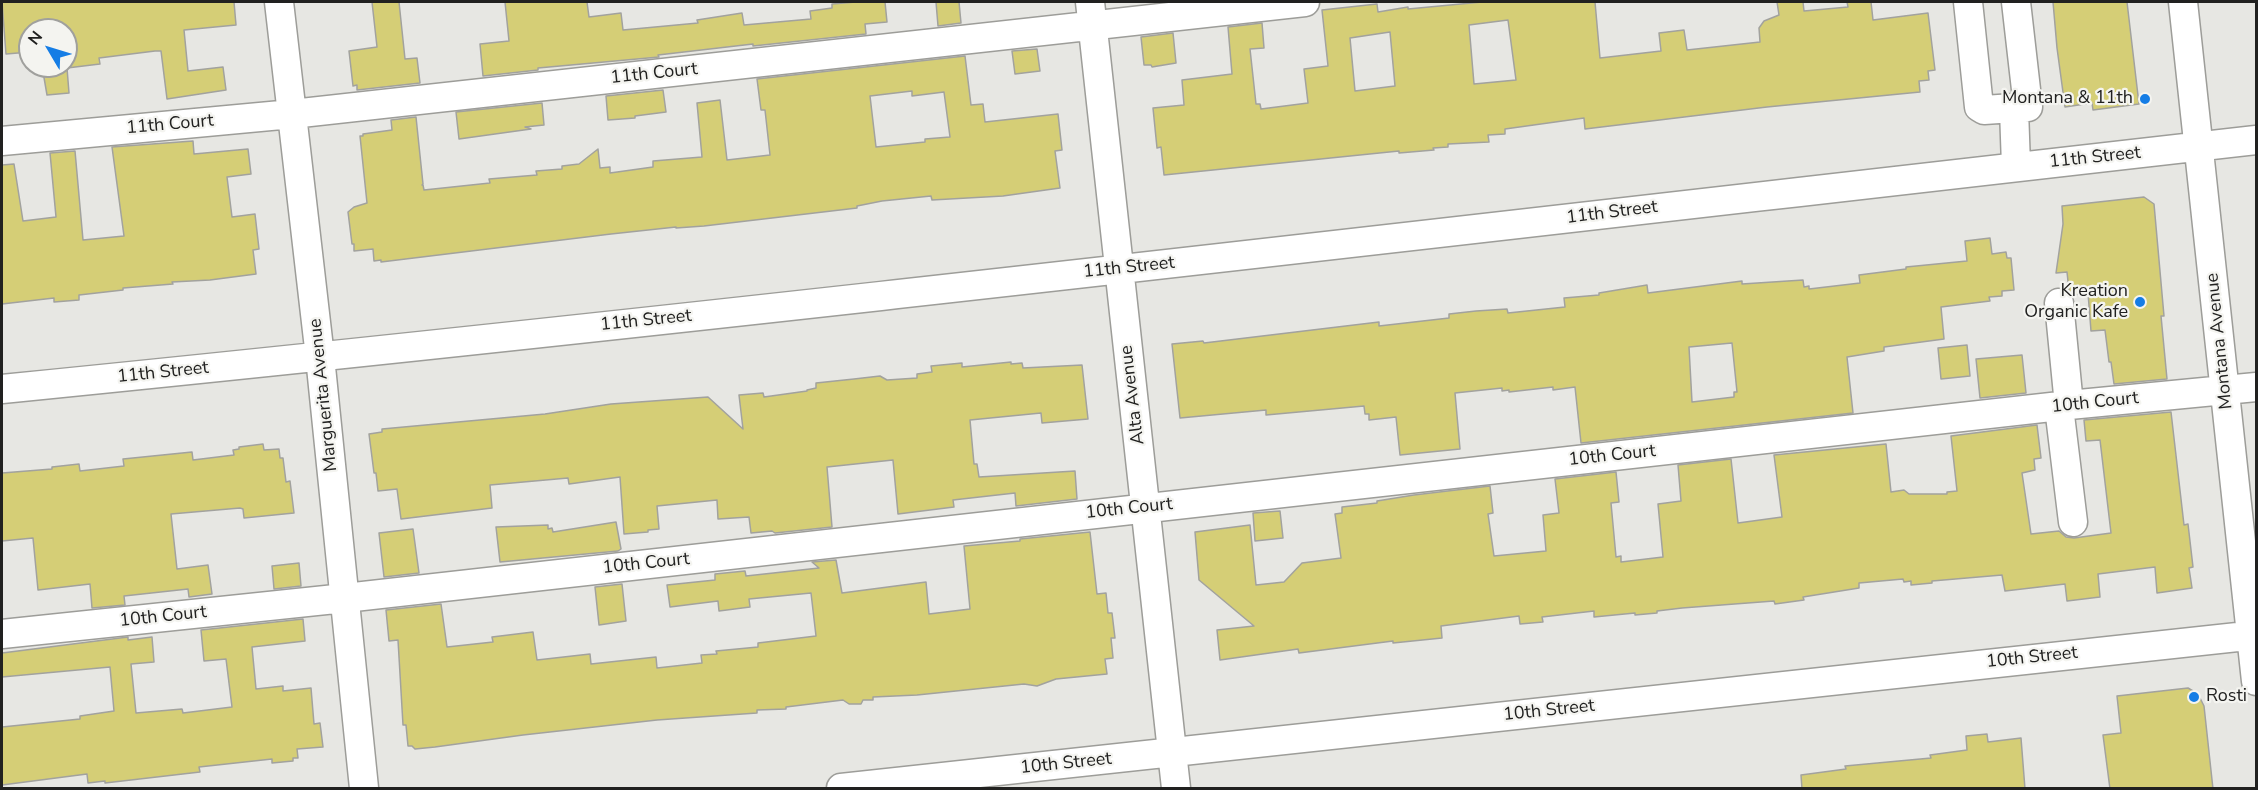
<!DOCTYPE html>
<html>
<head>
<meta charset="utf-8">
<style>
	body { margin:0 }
	#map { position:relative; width:2258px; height:790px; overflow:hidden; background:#e7e7e3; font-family:"Nunito Sans",sans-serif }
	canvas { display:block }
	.frame { position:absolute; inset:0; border:3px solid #212120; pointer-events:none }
	.north { position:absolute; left:18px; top:18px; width:60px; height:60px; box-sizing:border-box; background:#f4f4f0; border:2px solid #a0a09d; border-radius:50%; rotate:308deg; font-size:16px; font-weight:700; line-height:24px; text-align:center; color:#212120 }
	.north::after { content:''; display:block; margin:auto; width:21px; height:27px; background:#157de5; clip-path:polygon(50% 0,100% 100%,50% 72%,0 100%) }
</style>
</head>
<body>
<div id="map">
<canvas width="2258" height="790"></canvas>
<div class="frame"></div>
<div class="north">N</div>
</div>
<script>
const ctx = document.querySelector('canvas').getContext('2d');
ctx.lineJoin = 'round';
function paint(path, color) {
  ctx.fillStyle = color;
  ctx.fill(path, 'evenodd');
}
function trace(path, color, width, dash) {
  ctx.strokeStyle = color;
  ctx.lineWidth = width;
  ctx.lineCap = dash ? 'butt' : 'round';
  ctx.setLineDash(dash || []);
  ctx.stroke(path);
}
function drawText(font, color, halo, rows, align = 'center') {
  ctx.font = font + ' "Nunito Sans",sans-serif';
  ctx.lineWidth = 4.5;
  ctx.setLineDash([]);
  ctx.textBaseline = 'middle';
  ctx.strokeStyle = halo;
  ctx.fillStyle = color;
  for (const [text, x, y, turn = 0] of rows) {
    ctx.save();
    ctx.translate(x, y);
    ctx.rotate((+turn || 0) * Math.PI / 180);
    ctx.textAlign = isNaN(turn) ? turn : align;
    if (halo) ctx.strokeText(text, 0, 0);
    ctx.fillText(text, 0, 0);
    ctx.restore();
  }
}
const building = new Path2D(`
	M2 2H234L236 25 184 30 188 71 223 67 226 90 167 99 161 51H155L99 58 100 64 67 68 69 93 47 95 42 66H66V30H30V52L6 54Z
	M372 2H399L405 59 417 58 420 83 357 90V85L353 86 349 51 377 47Z
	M505 2H587L589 17 621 13 623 30 698 23 697 20 742 13 744 25 811 19 810 11 832 8V4L856 2H885L887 22 865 24 866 34 753 46V44L658 55 659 57 538 68V70L483 76 480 44 509 41Z
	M936 2H959L961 23 938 26Z
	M1482 2H1595L1600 58 1661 51 1659 33 1684 30 1687 50 1760 42 1759 28 1764 21 1779 15 1777 2H1803L1804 11 1848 7 1847 2H1871L1873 20 1928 13 1935 70 1928 71 1929 80 1919 81 1920 92 1767 107 1585 129 1584 118 1505 129V134L1488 135 1489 142 1448 144V147L1433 148 1434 150 1399 153V151L1164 175 1161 147 1157 148 1153 108 1184 105 1182 80 1232 74 1228 27 1262 23 1264 48 1250 49 1256 104H1260L1261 109 1308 103 1304 69 1328 66 1322 10 1377 4 1378 12 1408 7V9ZM1508 20 1516 80 1474 84 1469 25ZM1390 32 1395 86 1355 91 1350 38Z
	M2053 2H2127L2139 104 2093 110 2092 103 2065 107 2057 48Z
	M1173 33 1176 63 1152 67 1151 65H1144L1141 37Z
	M1037 49 1040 71 1015 74 1012 51Z
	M965 56 971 105 983 104 985 122 1058 114 1062 150 1055 151 1060 188 1003 196 932 200 931 196 882 201 857 206V208L704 226 676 228V227L611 234 381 262V260L374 261 373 249 354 251V244H352L348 212 354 207 367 203 360 136H363V134L392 130 391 120 416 117 423 184 422 185H423L424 190 490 183 489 179 537 175 536 171 562 169V166L579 164 598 149 600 168 610 167V173L653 167V161L702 157 697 103 720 100 727 160 770 155 765 110H761L757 79ZM912 91V96L944 92 950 137 925 139V142L876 147 870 96Z
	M663 90 666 112 635 116V118L608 120 606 96Z
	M542 103 544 125 525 127 531 129 459 139 456 112Z
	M193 141 194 154 248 149 251 174 227 177 232 217 255 214 259 249 253 250 256 274 210 280 172 282 173 284 123 288V290L79 295V300L54 302V298L2 304V165L14 164 23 221 56 217 50 153 75 151 83 240 124 236 112 147Z
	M2144 197 2154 204 2164 316H2161L2167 379 2114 384 2111 362H2109L2105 330 2091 331 2088 293 2073 295 2069 291 2067 272 2056 273 2063 224 2062 206Z
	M1990 238 1992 254 2006 252 2007 258H2011L2014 290 2002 291V296L1989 297 1990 301 1941 307 1944 339 1884 347V351L1847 357 1853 413 1581 443 1575 387 1553 390V387L1509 392V390L1502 391V388L1455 393 1460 449 1400 455 1396 417 1369 420V414H1365L1364 406 1266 415V410L1180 418 1172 344 1203 341 1204 343 1379 322V326L1449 318V314L1476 311 1507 309 1508 313 1565 307 1564 298 1599 295V293L1647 285 1648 293 1742 281V284L1803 280 1804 287 1809 286V289L1860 283 1859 275 1906 269V267L1967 261 1965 241ZM1732 343 1737 392H1734V397L1692 402 1689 347Z
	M1967 345 1970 376 1941 379 1938 348Z
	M2022 355 2026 393 1980 398 1976 359Z
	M1011 362V364L1022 363 1023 368 1082 365 1088 419 1042 423 1041 413 970 420 974 464H977L979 477 1075 471 1077 499 1016 506 1015 493 953 500 954 507 898 514 893 460 827 467 832 527 775 533 772 531 751 533 749 517 718 519 717 500 657 506 659 529 648 530V532L624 534 620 477 569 484 568 478 490 485 492 508 401 519 397 489 378 491 376 473H374L369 434 382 432V429L545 414 611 404 708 397 743 429 739 395 763 393 764 397 807 391V390L816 388V383L854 379 880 376 887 380 917 378V374L932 372 931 366 962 363V367Z
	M2171 412 2184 525 2188 524 2193 567 2189 568 2192 588 2157 593 2155 567 2098 574 2100 597 2067 601 2065 584 2005 591 2002 575 1932 581V583L1911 585V581L1904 582 1903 579 1859 583V588L1803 597 1804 600 1775 604 1774 601 1682 608 1657 611V613L1635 615V613L1594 617V611L1542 617 1543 622 1520 624 1519 616 1441 626 1442 638 1393 643V641L1299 653 1298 649 1220 660 1217 630 1254 626 1199 580 1195 532 1250 525 1256 585 1284 582 1302 563 1341 558 1335 514 1342 513V507L1377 503V501L1414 495 1490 486 1493 513 1488 514 1494 556 1546 551 1543 515 1559 513 1555 479 1616 472 1619 502 1611 503 1616 557 1621 556V562L1663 557 1658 504 1681 501 1678 465 1731 459 1738 523 1782 517 1774 455 1886 444 1891 492 1904 490 1909 494H1947V492L1957 491 1951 436 2037 425 2041 458 2034 459 2035 470 2022 473 2031 534 2059 531 2066 537 2074 538 2111 533 2100 440 2086 441 2084 420Z
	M263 444 264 450 279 449 280 458H283L286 482 290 481 294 513 244 518 243 509 240 508 171 514 177 569 208 565 212 594 189 597 188 589 124 596 125 605 92 608 90 584 38 590 33 538 2 541V473L52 469V467L79 464 80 471 124 466 123 459 192 452 193 460 234 455 233 450 239 449V447Z
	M1280 511 1283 538 1255 541 1253 513Z
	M616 522 621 549 618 551 500 562 496 527 548 525V529L552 528 553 532Z
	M413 529 419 573 384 577 379 533Z
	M1090 532 1097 594 1106 593 1108 613H1112L1115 638H1111L1113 658 1105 659 1107 674 1056 679 1037 686 1024 684 917 695 873 697V700H863L861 704H849L843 700 786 707V709L757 710V713L657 720 523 735 435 747 415 749 412 746H408L406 725H403L398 640 389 641 386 610 441 604 447 647 493 642 492 637 533 632 537 660 590 654 591 664 656 657 657 668 702 663 701 655 717 654 716 651 758 647V643L816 636 811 593 749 599 750 607 719 611 718 601 670 607 667 585 715 580V574L745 571 746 576 819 568 812 562 836 560 842 593 926 582 929 614 970 609 964 546 1020 541V539Z
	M299 563 301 586 274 589 272 566Z
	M622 584 626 621 599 625 595 587Z
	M303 619 305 641 252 647 256 689 283 686V691L311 688 314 724 320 723 323 747 297 749 298 758H293V761L272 763V759L199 767 200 772 105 783V781L88 783 87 774 2 785V727L80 719V716L114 711 110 667 2 677V653L128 637V640L152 637 154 662 131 664 136 713 182 709 183 713 232 707 226 659 204 661 201 630Z
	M2188 688 2198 694 2204 706 2213 789H2110L2103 735 2121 733 2117 696Z
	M1987 734 1988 742 2021 738 2025 789H1802L1801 775 1846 769 1845 766 1931 758 1930 755 1967 750 1966 736Z`);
paint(building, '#d5ce76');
trace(building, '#a2a29e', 1.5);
const minor = new Path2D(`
	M279 2 320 357 364 788
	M1090 2 1176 788
	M1968 2 1979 107 1984 110 2028 107 2016 2
	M2183 2 2256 681
	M2014 109 2016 166
	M2 141 292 114 1305 2
	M2059 303 2069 405
	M2 389C754 314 1505 225 2256 140
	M2059 407 2073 522
	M2 634 345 598 2069 405 2256 387
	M841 788 2256 635`);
trace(minor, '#9d9d99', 31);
trace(minor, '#fff', 28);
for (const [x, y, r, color] of [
	[2145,99,6,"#157de5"],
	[2140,302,6,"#157de5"],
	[2194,697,6,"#157de5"]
]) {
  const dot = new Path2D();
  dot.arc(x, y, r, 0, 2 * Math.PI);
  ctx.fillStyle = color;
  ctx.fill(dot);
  trace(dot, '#f4f4f0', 2);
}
drawText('18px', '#212120', '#f4f4f0', [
	["11th Court",654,74,-6],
	["11th Court",170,125,-5],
	["11th Street",2095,158,-6],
	["11th Street",1612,213,-7],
	["11th Street",1129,268,-6],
	["11th Street",646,321,-6],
	["Montana Avenue",2220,341,-96],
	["11th Street",163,373,-6],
	["Marguerita Avenue",324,395,-96],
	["Alta Avenue",1133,395,-97],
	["10th Court",2095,403,-6],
	["10th Court",1612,456,-6],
	["10th Court",1129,509,-6],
	["10th Court",646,564,-6],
	["10th Court",163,617,-6],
	["10th Street",2032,658,-6],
	["10th Street",1549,711,-6],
	["10th Street",1066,764,-6]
]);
drawText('18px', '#212120', '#f4f4f0', [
	["Montana & 11th",2133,99],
	["Kreation",2128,292],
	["Organic Kafe",2128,313],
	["Rosti",2206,697,"left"]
], 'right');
</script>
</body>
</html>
